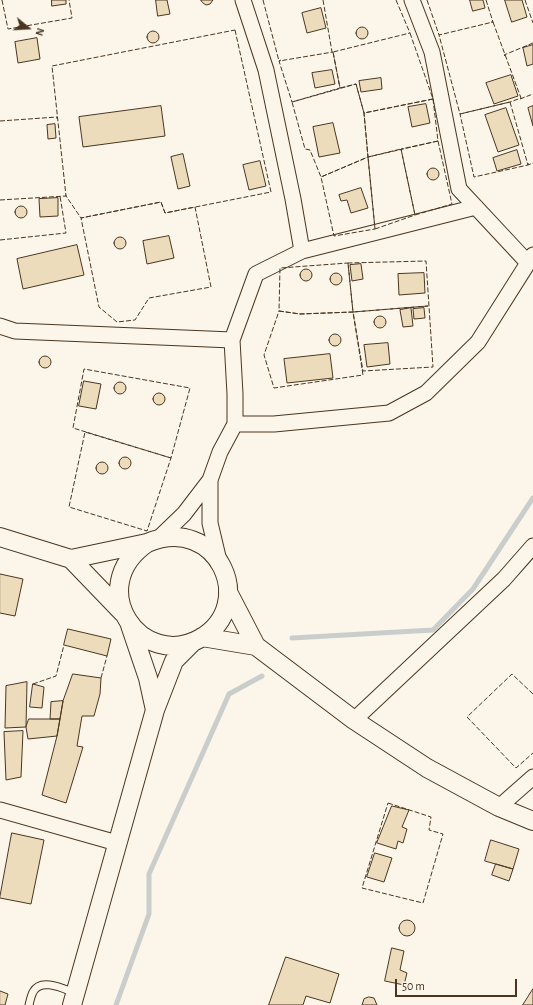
<!DOCTYPE html>
<html>
<head>
<meta charset="utf-8">
<style>
	body { margin:0 }
	#map { position:relative; width:533px; height:1005px; overflow:hidden; background:#fbf6e9; font-family:"Alegreya Sans",sans-serif }
	canvas { display:block }
	.north { position:absolute; left:8px; top:8px; width:40px; height:40px; -webkit-text-stroke:3px #fbf6e9; paint-order:stroke; rotate:108deg; font-size:11px; font-weight:700; line-height:16px; text-align:center; color:#4a3520 }
	.north::after { content:''; display:block; margin:auto; width:14px; height:18px; background:#4a3520; clip-path:polygon(50% 0,100% 100%,50% 72%,0 100%) }
	.scale { position:absolute; left:395px; top:979px; width:122px; height:18px; box-sizing:border-box; border:2px solid #4a3520; border-top:0; padding-left:5px; font-size:12px; line-height:14px; white-space:nowrap; color:#4a3520; -webkit-text-stroke:3px #fbf6e9; paint-order:stroke }
</style>
</head>
<body>
<div id="map">
<canvas width="533" height="1005"></canvas>
<div class="north">N</div>
<div class="scale">50 m</div>
</div>
<script>
const ctx = document.querySelector('canvas').getContext('2d');
ctx.lineJoin = 'round';
function trace(path, color, width, dash) {
  ctx.strokeStyle = color;
  ctx.lineWidth = width;
  ctx.lineCap = dash ? 'butt' : 'round';
  ctx.setLineDash(dash || []);
  ctx.stroke(path);
}
function paint(path, color) {
  ctx.fillStyle = color;
  ctx.fill(path, 'evenodd');
}
trace(new Path2D(`
	M292 638 433 630 473 589 533 498
	M116 1005 149 914V874L229 694 262 676`), '#c9cecd', 5);
const building = new Path2D(`
	M52 0H66V4L52 6Z
	M156 0H167L170 14 158 16Z
	M201 0H213L210 4 206 5 203 3Z
	M470 0H483L485 8 473 11Z
	M505 0H522L527 17 512 22Z
	M321 8 326 28 307 33 302 13Z
	M356 33a6 6 0 1 1 12 0a6 6 0 1 1-12 0Z
	M147 37a6 6 0 1 1 12 0a6 6 0 1 1-12 0Z
	M37 38 40 59 18 63 15 42Z
	M533 45V64L527 66 523 48Z
	M332 70 335 84 315 88 312 73Z
	M511 75 518 96 494 104 486 83Z
	M381 78 382 89 361 92 359 81Z
	M426 104 430 123 412 127 408 107Z
	M161 106 165 136 83 147 79 117Z
	M533 106V126L528 108Z
	M506 108 519 145 498 152 485 115Z
	M333 123 340 153 319 157 313 127Z
	M55 124 56 138 48 139 47 125Z
	M517 150 521 164 497 171 493 158Z
	M183 154 190 186 178 189 171 157Z
	M260 161 266 186 249 190 243 165Z
	M427 174a6 6 0 1 1 12 0a6 6 0 1 1-12 0Z
	M361 188 368 208 351 213 347 200 341 201 339 195Z
	M58 198V216L40 217 39 199Z
	M15 212a6 6 0 1 1 12 0a6 6 0 1 1-12 0Z
	M169 236 174 258 147 264 143 241Z
	M114 243a6 6 0 1 1 12 0a6 6 0 1 1-12 0Z
	M77 245 84 275 23 289 17 259Z
	M361 264 363 279 352 281 350 265Z
	M300 275a6 6 0 1 1 12 0a6 6 0 1 1-12 0Z
	M330 279a6 6 0 1 1 12 0a6 6 0 1 1-12 0Z
	M424 273 425 293 399 295 398 274Z
	M411 308 413 326 403 327 400 310Z
	M424 308 425 318 414 319 413 309Z
	M374 322a6 6 0 1 1 12 0a6 6 0 1 1-12 0Z
	M329 340a6 6 0 1 1 12 0a6 6 0 1 1-12 0Z
	M388 343 390 364 367 367 364 345Z
	M330 354 333 378 287 383 284 359Z
	M39 362a6 6 0 1 1 12 0a6 6 0 1 1-12 0Z
	M84 381 101 384 96 409 79 406Z
	M114 388a6 6 0 1 1 12 0a6 6 0 1 1-12 0Z
	M153 399a6 6 0 1 1 12 0a6 6 0 1 1-12 0Z
	M119 463a6 6 0 1 1 12 0a6 6 0 1 1-12 0Z
	M96 468a6 6 0 1 1 12 0a6 6 0 1 1-12 0Z
	M0 574 23 579 15 616 0 613Z
	M68 629 111 639 107 656 64 645Z
	M73 674 101 678 100 694 94 716H82L77 746 83 747 66 803 42 795 57 736 63 701Z
	M27 682 26 727 5 728 6 686Z
	M33 684 44 687 42 708 30 707Z
	M63 701 60 719H50L51 702Z
	M29 719H60L57 736 28 739 26 727Z
	M23 731 21 777 6 780 4 732Z
	M392 806 409 810 402 827 407 829 403 843 398 841 396 849 377 843Z
	M12 833 44 840 31 904 0 898Z
	M491 840 519 849 513 869 485 861Z
	M375 853 392 858 384 882 367 877Z
	M496 864 513 869 509 881 492 875Z
	M399 928a8 8 0 1 1 16 0a8 8 0 1 1-16 0Z
	M392 948 404 951 400 970 407 973 404 985 385 981Z
	M286 957 339 974 330 1003 306 996 303 1005H269Z
	M533 989V1005H523Z
	M0 991 8 994 5 1005H0Z
	M369 997 374 998 377 1005H362L364 999Z`);
paint(building, '#ecdcbc');
trace(building, '#4a3520', 1);
const service = new Path2D(`
	M29 1005C30 1001 31 996 33 992 41 977 64 989 75 993`);
const minor = new Path2D(`
	M243 0 266 70 293 199 302 251
	M412 0 432 52 459 189 528 263
	M0 326 15 331 232 340
	M235 424V394L232 340 256 274 302 251 476 207
	M210 480V523L219 561
	M158 539 184 514 210 480 220 452 235 424H274L389 413 426 393 478 342 533 255
	M354 720 504 579 533 546
	M499 807 533 777
	M0 810 117 843`);
const tertiary = new Path2D(`
	M0 537 71 559 123 613
	M71 559 147 543C218 513 258 605 201 638 141 672 83 587 147 543
	M228 592 256 646 354 720 427 768 499 807 533 821
	M130 625 148 678 155 710
	M202 637 256 646
	M72 1005 155 710 174 661 193 642`);
trace(service, '#4a3520', 9);
trace(minor, '#4a3520', 17);
trace(tertiary, '#4a3520', 20);
trace(service, '#fbf6e9', 7);
trace(minor, '#fbf6e9', 15);
trace(tertiary, '#fbf6e9', 18);
trace(new Path2D(`
	M2 0 8 29 72 18 69 0
	M263 0 279 61 281 60
	M323 0 332 52
	M396 0 410 33
	M427 0 439 35
	M486 0 493 22H491
	M525 0 533 23
	M493 22 521 98 510 102 460 114 439 35Z
	M235 30 271 192 165 213 161 202 81 218 66 196 52 66Z
	M410 33 433 99 364 113 356 84 340 88 333 52Z
	M333 52 340 88 292 102 279 61Z
	M505 56 504 55 533 43
	M356 84 364 113 368 157 321 177 310 150 305 149 292 102Z
	M433 99 438 141 368 157 364 113Z
	M520 99 533 94
	M510 102 528 165 474 177 460 114Z
	M0 121 57 117V119
	M438 141 452 204 415 215 401 149Z
	M401 149 415 215 375 229 368 157Z
	M368 157 375 229 334 236 321 177Z
	M528 163V165L533 163
	M0 200 66 196V195
	M161 202 165 213 195 207 211 287 149 298 135 320 117 322 99 307 81 218Z
	M0 240 66 233 60 196
	M348 263 353 312 300 314 279 311 280 268Z
	M428 306 353 312 363 371 433 367 426 261 348 263 353 312 428 306
	M279 311 300 314 353 312 363 375 274 388 264 355Z
	M171 458 85 432 69 507 147 531 171 458 190 388 84 369 73 428 171 458
	M101 678 107 656
	M33 684 56 676 64 645
	M533 694 512 674 467 717 516 768 533 753
	M388 803 431 817 429 830 443 834 423 903 362 888Z`), '#4a3520', 1, [5, 2]);
</script>
</body>
</html>
